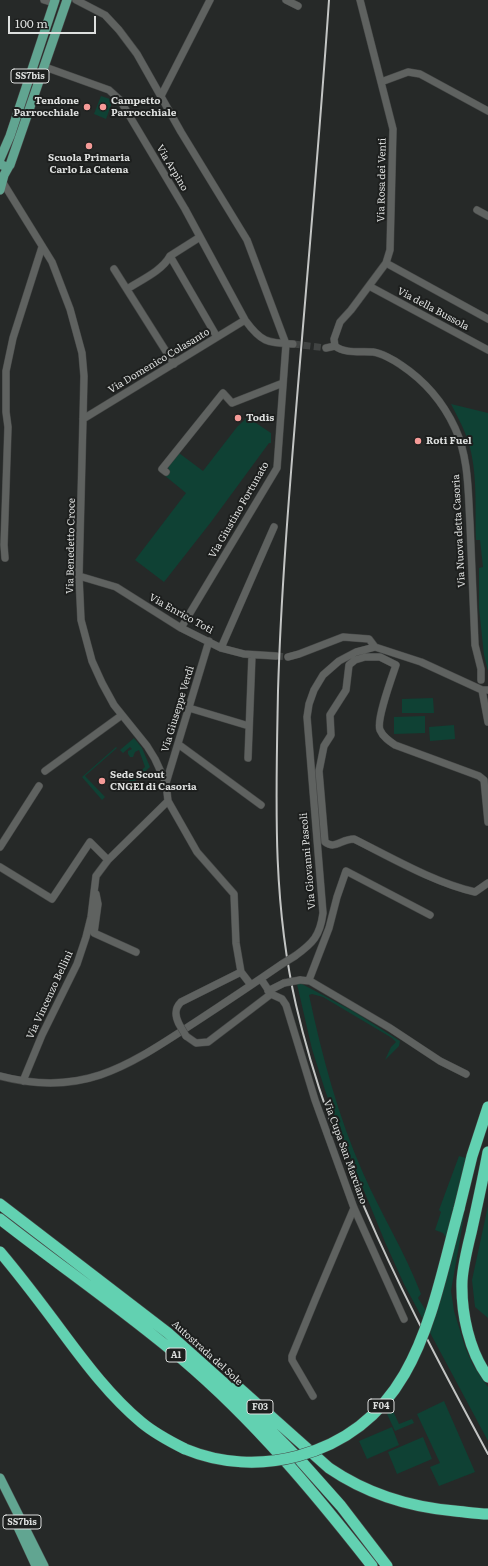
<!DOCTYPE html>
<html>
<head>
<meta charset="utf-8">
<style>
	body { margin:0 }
	#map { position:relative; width:488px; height:1566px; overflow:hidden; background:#262928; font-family:Literata,serif }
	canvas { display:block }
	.scale { position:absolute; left:8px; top:16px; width:88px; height:18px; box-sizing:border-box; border:2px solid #dddfde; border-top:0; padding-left:5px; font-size:12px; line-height:14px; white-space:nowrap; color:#dddfde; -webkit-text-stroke:3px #1d1f1e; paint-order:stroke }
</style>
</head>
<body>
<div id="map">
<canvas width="488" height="1566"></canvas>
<div class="scale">100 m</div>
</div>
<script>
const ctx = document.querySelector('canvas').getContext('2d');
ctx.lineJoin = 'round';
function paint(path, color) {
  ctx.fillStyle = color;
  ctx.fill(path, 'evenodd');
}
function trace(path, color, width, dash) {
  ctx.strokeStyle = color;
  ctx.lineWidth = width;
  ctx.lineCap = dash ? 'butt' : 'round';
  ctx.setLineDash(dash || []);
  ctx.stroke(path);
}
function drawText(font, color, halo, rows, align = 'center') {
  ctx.font = font + ' Literata,serif';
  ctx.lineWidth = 4;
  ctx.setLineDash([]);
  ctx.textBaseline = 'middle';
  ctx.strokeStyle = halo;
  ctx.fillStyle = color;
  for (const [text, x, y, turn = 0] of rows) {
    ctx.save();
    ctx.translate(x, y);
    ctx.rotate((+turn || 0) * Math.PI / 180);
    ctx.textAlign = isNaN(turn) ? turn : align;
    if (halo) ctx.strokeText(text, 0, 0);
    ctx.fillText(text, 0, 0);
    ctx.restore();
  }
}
paint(new Path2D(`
	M101 96 113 100 106 119 94 114Z
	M451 404 488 413V671L484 655 479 608V568L483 567 480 540H476C475 508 478 472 468 441 464 428 457 416 451 404Z
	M256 409 252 414 259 418 256 423 271 433V443H269L211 522 164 582 135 560 186 493 164 475 169 469 167 467 179 453 203 471 237 427Z
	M433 698 434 713H402V699Z
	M425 716V733L394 734V717Z
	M454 725 455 739 430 741 429 727Z
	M134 738 142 748 150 767 132 784 129 781 145 767 139 750 135 752 133 757H130L128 754V751L132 749 130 747 123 753 120 750Z
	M116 747 117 748 85 776 105 797 102 800 82 777Z
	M300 983 353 1011 400 1041 399 1046 385 1060 391 1047 396 1042 392 1038 323 997 312 994 309 995C322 1056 338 1116 363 1173 381 1214 405 1252 421 1294L418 1298 433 1322 453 1249 443 1233 435 1230 441 1212 439 1210 459 1156 466 1158 464 1216 451 1291 454 1311 465 1347 473 1365 488 1387V1441L404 1284 385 1242 338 1127 325 1090 312 1049 297 984Z
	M488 1206V1318L475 1307 472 1280Z
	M444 1401 475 1472 439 1486 430 1467 440 1463 417 1414Z
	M393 1411 399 1424 412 1419 414 1423 395 1431 387 1414Z
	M392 1427 399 1445 367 1459 359 1441Z
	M423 1437 432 1459 397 1474 388 1452Z`), '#0f4134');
trace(new Path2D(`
	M293 344 326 348
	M276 656 288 657`), '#414443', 7, [7, 3.5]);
const minor = new Path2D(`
	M44 0 54 3
	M76 0 105 15 119 30 137 54 181 132 247 240 286 344 277 468 181 628
	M286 0 298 6
	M45 67 109 90 120 100 185 209 245 320C261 342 267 343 293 344
	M381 82 408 72 420 74 488 111
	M161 96 210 0
	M2 181 52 262 70 309 82 353 84 376 83 419 79 576 81 620 92 661 102 683 114 705 147 746 155 759 166 783 168 801 197 852 234 894 236 943 241 972 251 985
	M477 210 488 216
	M170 256 217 337
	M386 263 488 319
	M114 269 174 364
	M369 286 488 350
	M127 289C141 280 162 271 170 256L200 237
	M335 346C345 354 361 351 373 352 381 353 394 360 401 365 425 381 443 402 455 428 469 458 468 492 470 524 472 564 473 605 475 645L481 669V680
	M335 346 334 339 340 322 351 310 386 263 390 250 393 129 360 0
	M326 348 335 346
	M83 419 245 320
	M166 472 162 469 223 393 232 403 283 383
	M5 558 4 545 8 427 6 412V371L13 338 42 247
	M79 576 116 587 181 628 221 648 244 654 276 656
	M221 648 274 527
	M288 657 299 654 343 637 369 639 375 647
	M482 690 488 722
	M189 708 249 726
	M178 744 261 805
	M248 758 252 655
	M45 771 122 715
	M166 783 209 641
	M488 822 484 780 479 776 395 745C389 741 383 737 380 730 376 720 392 677 396 665L380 657H365L355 660 349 665 346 690 330 715 331 735 324 746 319 771 325 842C335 850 341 839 354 839 392 858 435 883 475 892L488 883
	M0 847 39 786
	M0 867 52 899 90 842 108 860
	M96 894 98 904 94 933 136 952
	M295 956C313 943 320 936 323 913L307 717 309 704 314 690 323 675 339 661 356 652 375 647 421 662 482 690H488
	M261 979 271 994
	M300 980 310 981 390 1028 440 1061 466 1074
	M309 980 329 928 337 897 346 871 430 915
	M268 991 284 983
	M271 994 282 999 286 1005 315 1100 354 1208 404 1319
	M179 1024C175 1016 174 1009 181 1002L241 972
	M186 1036 196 1043 208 1042 271 994
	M0 1076C83 1098 128 1066 194 1023 223 1004 253 984 282 964
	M23 1081 42 1035 77 964 86 937 91 917 96 876 108 860 168 801
	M313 1396 292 1360V1356L315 1300 354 1208`);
const major = new Path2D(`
	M0 159 10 136 55 0
	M0 164 6 167 10 165 67 0
	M0 190 4 175 9 166
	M0 1478 44 1566
	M18 1527 36 1566`);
const highway = new Path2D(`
	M488 1152C483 1179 477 1206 471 1233 467 1249 463 1265 462 1281 461 1313 469 1351 488 1377
	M0 1204 168 1333 224 1383 301 1461 341 1506 387 1566
	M459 1209 472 1156 488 1107
	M0 1219C60 1266 124 1310 182 1359 254 1420 314 1492 372 1566
	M0 1252C22 1278 43 1306 63 1333 86 1364 111 1397 141 1422 154 1433 169 1441 185 1449
	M237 1386 329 1468C367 1494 409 1507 455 1511 466 1512 477 1514 488 1514`);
trace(minor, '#454746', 8);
trace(major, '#454746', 10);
trace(highway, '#454746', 12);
trace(minor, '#5f6260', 7);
trace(major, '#61a591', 9);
trace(highway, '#62d1b1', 11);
trace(new Path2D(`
	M329 0C320 133 308 265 297 398 289 495 281 593 278 691 276 798 272 900 296 1005 333 1165 411 1311 488 1454`), '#c3c5c4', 2);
const minorBridge = new Path2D(`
	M282 964 295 956
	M284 983 300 980
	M179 1024 186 1036`);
const highwayBridge = new Path2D(`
	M185 1449C221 1464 261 1466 298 1456 417 1424 431 1311 459 1209`);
trace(minorBridge, '#454746', 8, []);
trace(highwayBridge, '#454746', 12, []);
trace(minorBridge, '#5f6260', 7);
trace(highwayBridge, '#62d1b1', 11);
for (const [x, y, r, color] of [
	[87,107,4,"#f59b98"],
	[103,107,4,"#f59b98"],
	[89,146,4,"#f59b98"],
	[238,418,4,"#f59b98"],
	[418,441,4,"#f59b98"],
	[102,781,4,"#f59b98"]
]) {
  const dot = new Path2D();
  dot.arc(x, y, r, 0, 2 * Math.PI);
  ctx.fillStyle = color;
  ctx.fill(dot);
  trace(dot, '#1d1f1e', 1.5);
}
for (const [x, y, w] of [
	[30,76,38],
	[176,1355,20],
	[381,1406,26],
	[260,1407,26],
	[22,1522,38]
]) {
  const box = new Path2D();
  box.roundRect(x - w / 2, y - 7, w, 14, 3);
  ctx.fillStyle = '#1d1f1e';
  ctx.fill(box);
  trace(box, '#dddfde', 1);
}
drawText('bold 9px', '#dddfde', null, [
	["SS7bis",30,76],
	["A1",176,1355],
	["F04",381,1406],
	["F03",260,1407],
	["SS7bis",22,1522]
]);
drawText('bold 10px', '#dddfde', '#1d1f1e', [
	["Tendone",79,101,"right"],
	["Parrocchiale",79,113,"right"],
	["Campetto",111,101],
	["Parrocchiale",111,113],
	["Scuola Primaria",89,158,"center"],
	["Carlo La Catena",89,170,"center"],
	["Todis",246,418],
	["Roti Fuel",426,441],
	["Sede Scout",110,775],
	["CNGEI di Casoria",110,787]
], 'left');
drawText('10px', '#dddfde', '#1d1f1e', [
	["Via Arpino",172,168,59],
	["Via Rosa dei Venti",382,180,-89],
	["Via della Bussola",433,309,28],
	["Via Domenico Colasanto",159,361,-31],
	["Via Giustino Fortunato",239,510,-60],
	["Via Nuova detta Casoria",459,531,-93],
	["Via Benedetto Croce",71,546,-89],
	["Via Enrico Toti",181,614,29],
	["Via Giuseppe Verdi",178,709,-73],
	["Via Giovanni Pascoli",308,861,-95],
	["Via Vincenzo Bellini",50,995,-65],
	["Via Cupa San Marciano",345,1152,70],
	["Autostrada del Sole",207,1353,42]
]);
</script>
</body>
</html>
